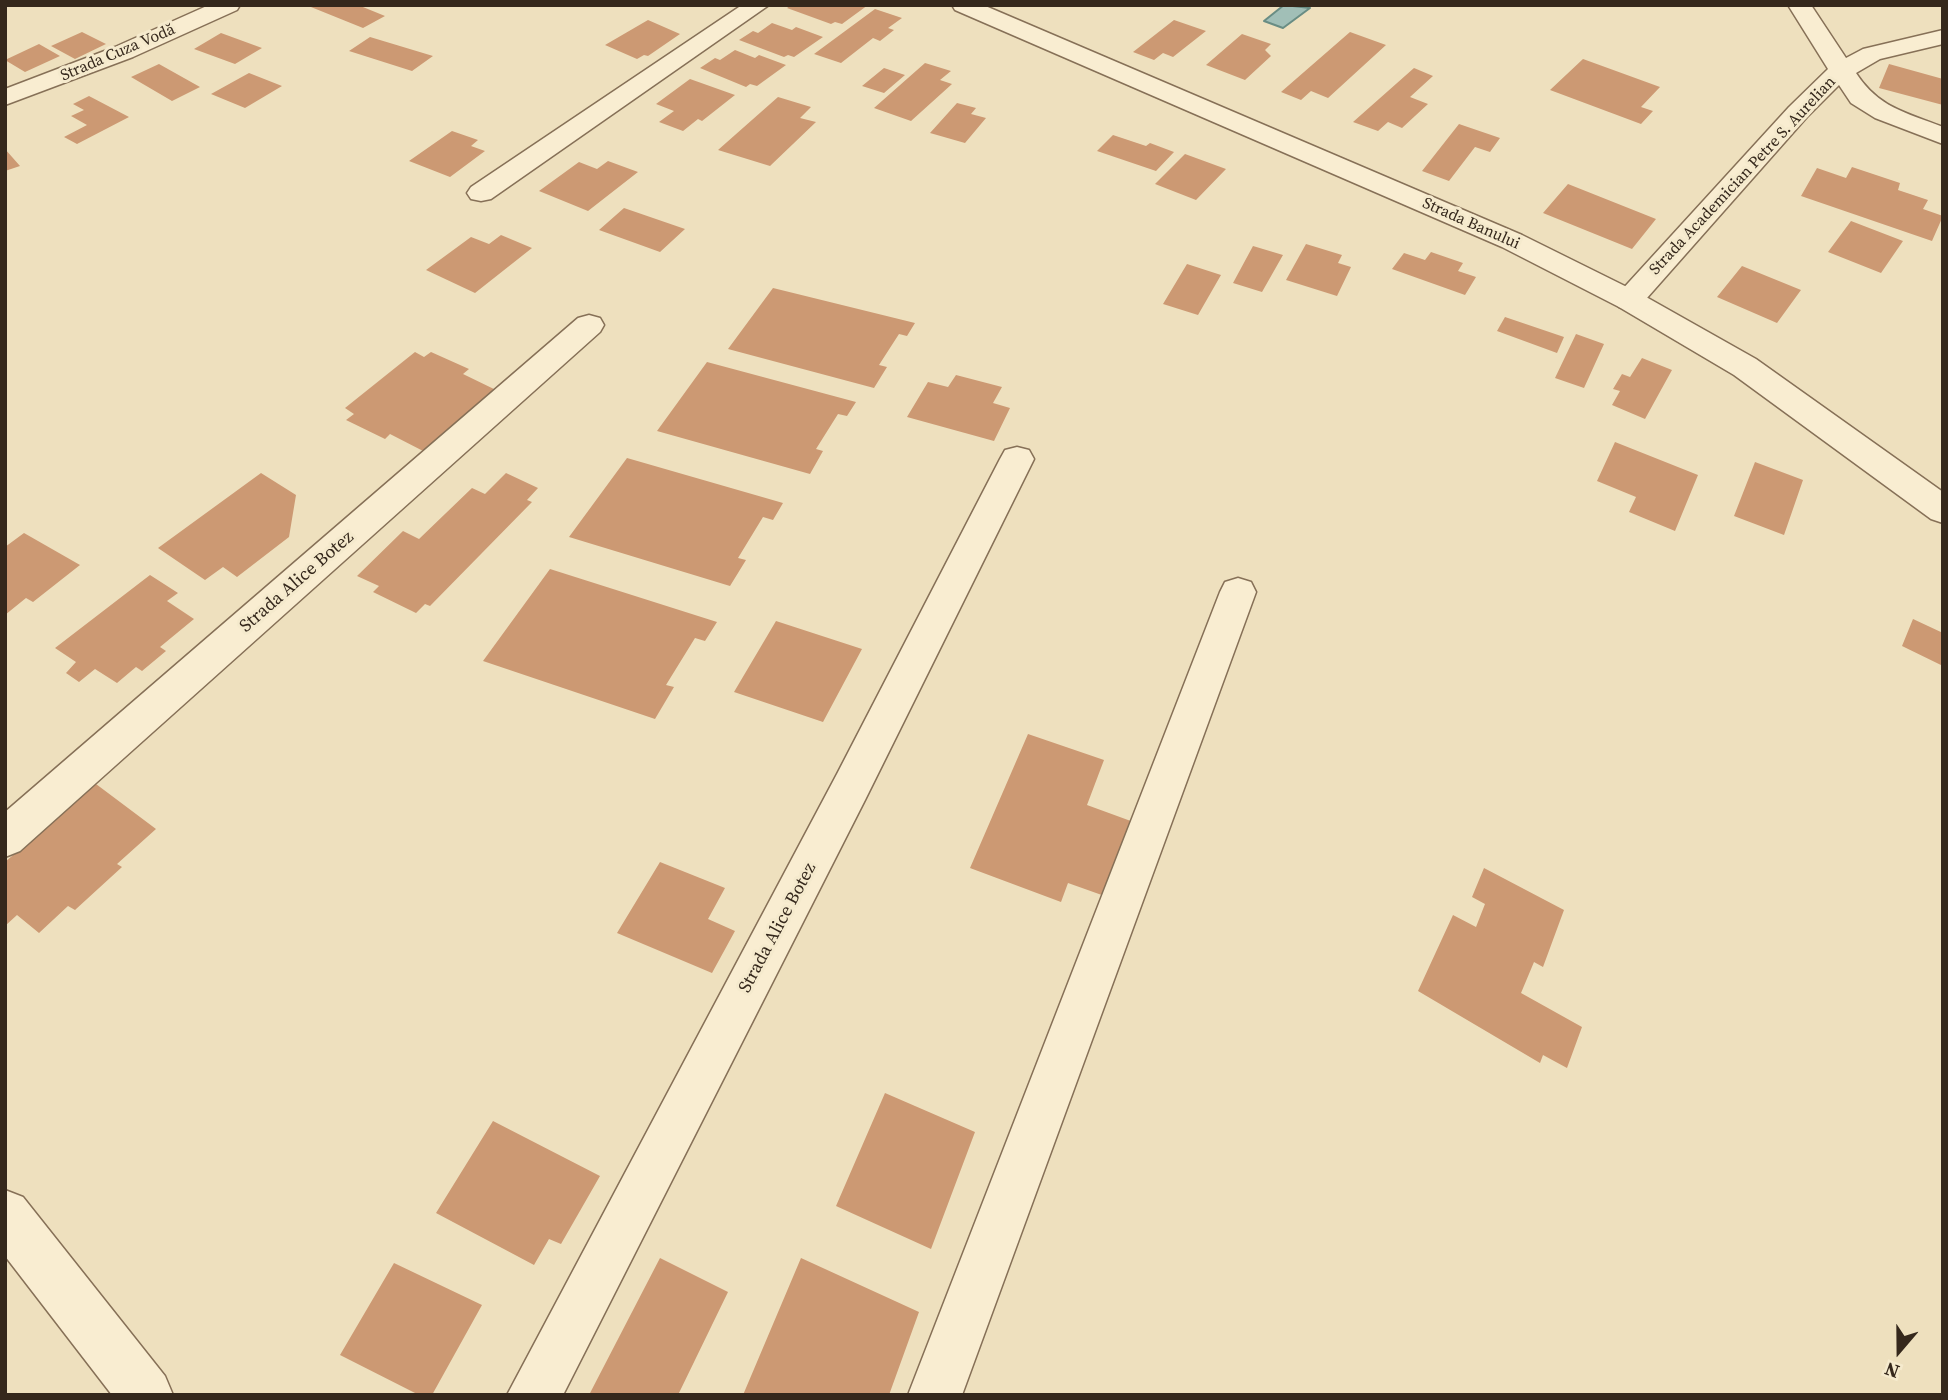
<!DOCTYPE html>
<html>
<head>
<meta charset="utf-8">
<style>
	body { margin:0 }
	#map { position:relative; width:1948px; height:1400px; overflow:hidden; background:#eee0be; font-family:"Source Serif 4",serif }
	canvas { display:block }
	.frame { position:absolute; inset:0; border:7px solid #35281c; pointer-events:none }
	.north { position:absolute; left:1864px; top:1316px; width:70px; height:70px; -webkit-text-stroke:5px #f5eacd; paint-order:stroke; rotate:200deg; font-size:19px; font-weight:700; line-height:28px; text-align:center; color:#35281c }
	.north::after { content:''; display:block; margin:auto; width:24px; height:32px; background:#35281c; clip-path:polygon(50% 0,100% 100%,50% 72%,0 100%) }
</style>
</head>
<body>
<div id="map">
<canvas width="1948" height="1400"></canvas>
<div class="frame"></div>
<div class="north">N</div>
</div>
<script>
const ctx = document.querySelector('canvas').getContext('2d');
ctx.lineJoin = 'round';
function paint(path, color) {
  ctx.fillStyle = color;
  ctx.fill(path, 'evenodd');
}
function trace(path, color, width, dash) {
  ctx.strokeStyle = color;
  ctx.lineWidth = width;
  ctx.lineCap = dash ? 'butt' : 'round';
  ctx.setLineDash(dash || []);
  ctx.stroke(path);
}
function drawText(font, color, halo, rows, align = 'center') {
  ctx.font = font + ' "Source Serif 4",serif';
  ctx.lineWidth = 6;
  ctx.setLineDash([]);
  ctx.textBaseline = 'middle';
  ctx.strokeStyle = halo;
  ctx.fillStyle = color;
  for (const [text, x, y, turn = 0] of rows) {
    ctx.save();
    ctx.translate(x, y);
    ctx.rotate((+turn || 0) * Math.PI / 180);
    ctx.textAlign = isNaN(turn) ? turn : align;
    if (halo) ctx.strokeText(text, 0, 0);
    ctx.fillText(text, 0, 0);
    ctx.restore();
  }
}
const water = new Path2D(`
	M1284 5 1310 8 1283 28 1264 21Z`);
paint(water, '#a1bfb7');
trace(water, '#698d84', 2);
paint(new Path2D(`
	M306 5H358L385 16 363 28Z
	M791 5H868L842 24 835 22 831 24 787 8Z
	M875 9 902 18 888 28 894 30 880 41 873 38 841 63 814 54Z
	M648 20 680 34 648 56 644 55 637 59 605 45Z
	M1174 20 1206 31 1173 57 1163 53 1154 60 1133 52Z
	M772 23 792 30 796 27 823 37 794 57 788 55 784 57 739 40 753 31 758 33Z
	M82 32 106 44 75 59 51 46Z
	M1350 32 1386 45 1328 98 1311 91 1301 100 1281 92Z
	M221 33 262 48 235 64 194 49Z
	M1242 34 1271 44 1265 50 1271 56 1245 80 1206 65Z
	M370 37 433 56 412 71 349 51Z
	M39 44 60 56 25 72 5 60Z
	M735 50 755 58 759 55 786 65 757 86 750 84 746 87 700 68 715 58 720 60Z
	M1583 59 1660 87 1641 107 1653 111 1641 124 1550 90Z
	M925 63 951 71 940 80 952 84 911 121 874 108Z
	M159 64 200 87 172 101 131 77Z
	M1889 64 1943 79V105L1879 88Z
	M884 68 905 75 884 93 862 86Z
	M1414 68 1433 76 1410 97 1428 104 1402 128 1388 122 1378 131 1353 122Z
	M249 73 282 86 245 108 211 94Z
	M690 79 735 95 702 121 698 119 683 131 659 122 674 111 656 104Z
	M89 96 129 117 77 144 64 137 87 125 71 116 84 110 73 104Z
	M778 97 811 107 800 118 816 122 770 166 718 150Z
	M957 103 976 108 971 114 986 118 965 143 930 133Z
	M1459 124 1500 138 1490 152 1475 147 1449 181 1422 171Z
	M452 131 478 140 471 146 485 151 450 177 409 161Z
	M1113 135 1146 146 1150 143 1174 152 1156 171 1097 151Z
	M5 149 20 166 5 171Z
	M1185 154 1226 169 1196 200 1155 184Z
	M608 161 638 172 588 211 539 191 579 162 597 169Z
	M1852 167 1900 183 1898 190 1928 200 1923 209 1943 216 1932 241 1801 196 1817 168 1846 178Z
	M1568 184 1656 219 1632 249 1543 213Z
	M624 208 685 229 660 252 599 230Z
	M1851 221 1903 241 1881 273 1828 252Z
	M501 235 532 248 475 293 426 270 471 237 489 244Z
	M1306 244 1342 255 1338 263 1351 267 1337 296 1286 280Z
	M1253 246 1283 255 1262 292 1233 283Z
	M1431 252 1463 263 1458 271 1476 277 1465 295 1392 269 1404 253 1425 260Z
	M1187 264 1221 275 1198 315 1163 304Z
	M1742 266 1801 290 1777 323 1717 297Z
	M773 288 915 323 907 336 899 334 879 365 887 367 874 388 728 349Z
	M1505 317 1564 337 1557 353 1497 331Z
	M1576 334 1604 344 1584 388 1555 378Z
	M415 352 424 357 431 352 469 369 463 374 498 391 427 453 390 434 385 439 346 420 354 414 345 408Z
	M1642 358 1672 370 1645 419 1612 405 1620 391 1613 389 1622 374 1630 377Z
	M707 362 856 402 847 416 838 414 816 449 823 451 810 474 657 431Z
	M956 375 1002 387 993 403 1010 408 994 441 907 417 928 382 948 387Z
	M1615 442 1698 475 1675 531 1629 512 1636 497 1597 481Z
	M627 458 783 503 773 520 763 517 738 558 746 560 730 586 569 537Z
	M1755 462 1803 480 1784 535 1734 516Z
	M261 473 296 495 289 537 237 577 223 567 205 580 158 548Z
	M506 473 538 488 527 500 532 502 430 606 425 604 416 613 373 592 379 586 357 576 403 531 419 539 472 488 485 494Z
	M24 533 80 565 33 602 26 598 5 615V547Z
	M550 569 717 622 705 641 695 638 666 685 674 687 655 719 483 661Z
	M150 575 178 593 167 601 194 619 160 647 166 651 142 671 136 667 117 683 95 669 79 682 66 673 76 662 55 648Z
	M1913 619 1943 633V666L1902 646Z
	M776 621 862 649 823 722 734 692Z
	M1028 734 1104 760 1087 805 1139 824 1113 899 1068 883 1061 902 970 868Z
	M96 784 156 829 117 864 122 867 75 910 68 906 39 933 17 915 5 926V862Z
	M660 862 725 888 708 919 735 931 712 973 617 933Z
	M1484 868 1564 910 1543 967 1534 962 1521 993 1582 1027 1567 1068 1543 1055 1540 1063 1418 991 1453 915 1476 927 1485 904 1472 897Z
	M885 1093 975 1132 931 1249 836 1206Z
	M493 1121 600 1176 561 1244 549 1239 534 1265 436 1213Z
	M660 1258 728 1292 678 1395H589Z
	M801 1258 919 1312 889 1395H743Z
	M394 1263 482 1305 432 1395H419L340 1355Z`), '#cc9973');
const minor = new Path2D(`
	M742 5H769L491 199 481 201 471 199 467 193 471 187Z
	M1788 5H1811L1846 58 1863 49 1943 30V44L1880 59 1856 73C1879 108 1905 112 1943 127V144L1875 118 1851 103 1839 85 1807 117 1639 307 1629 310 1619 307 1614 300 1619 293 1789 107 1828 69Z
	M589 315 600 318 604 325 600 332 20 851 5 857V812L578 318Z
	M1017 447 1029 450 1034 459 865 800 563 1395H507L837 774 1000 459 1005 450Z
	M1238 578 1251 582 1256 592 962 1395H908L1220 592 1225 582Z
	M5 1190 23 1197 165 1376 173 1395H112L5 1256Z`);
const tertiary = new Path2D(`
	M209 5H240L237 10 133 57 5 105V89L115 47Z
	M952 5H983L1522 235 1639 293 1756 359 1943 492V523L1931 519 1734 375 1619 307 1502 247 955 10Z`);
trace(minor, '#867057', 3);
trace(tertiary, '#867057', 3);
paint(minor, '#f9edd1');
paint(tertiary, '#f9edd1');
drawText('16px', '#35281c', '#f5eacd', [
	["Strada Cuza Vodă",118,53,-23],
	["Strada Academician Petre S. Aurelian",1743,176,-47],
	["Strada Banului",1471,224,24]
]);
drawText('18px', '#35281c', '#f5eacd', [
	["Strada Alice Botez",297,582,-41],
	["Strada Alice Botez",778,928,-62]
]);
</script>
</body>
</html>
